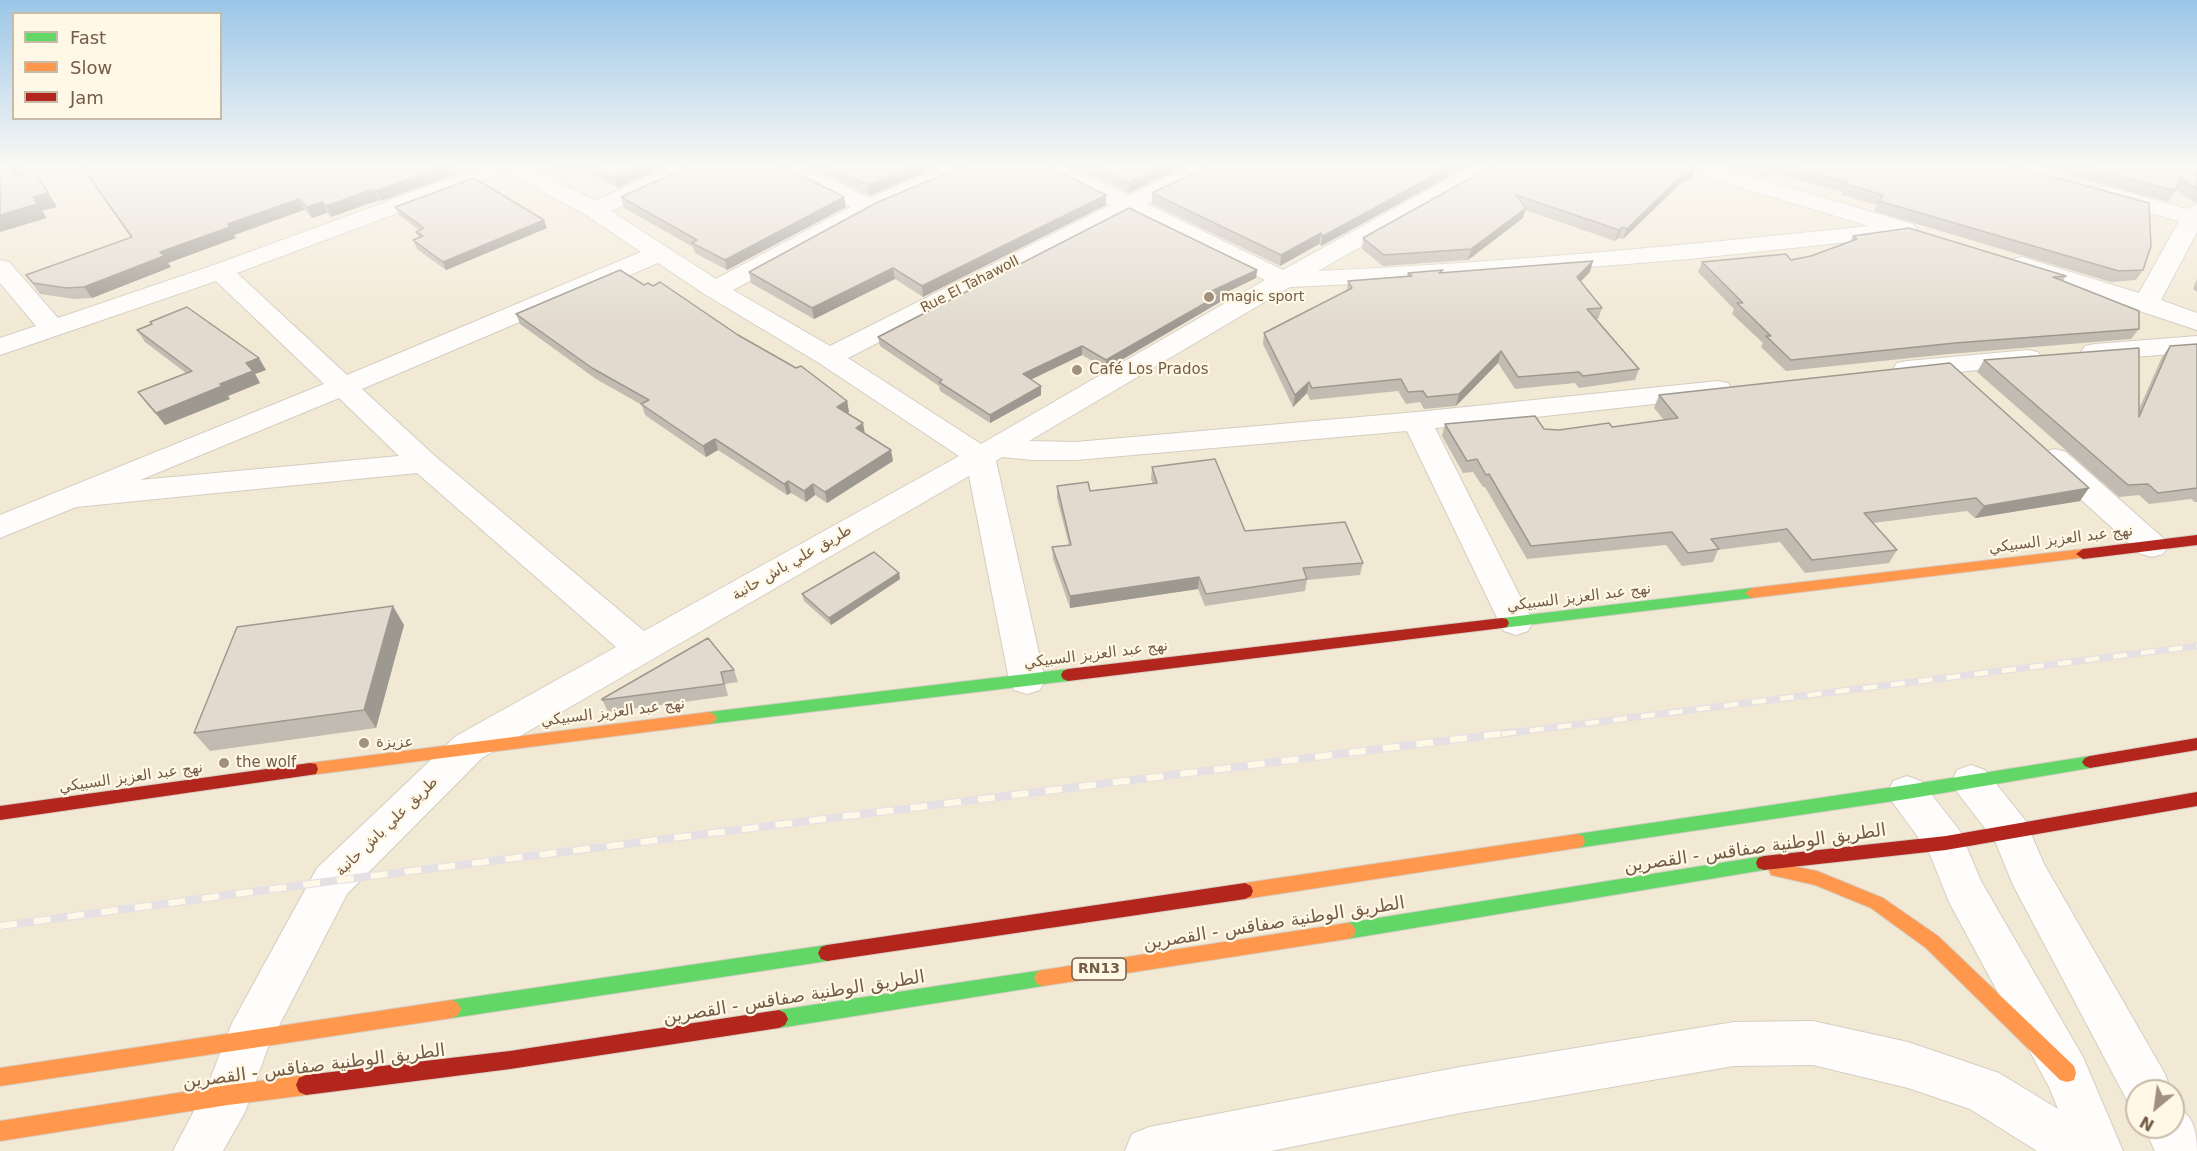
<!DOCTYPE html>
<html>
<head>
<meta charset="utf-8">
<style>
	body { margin:0 }
	#map { position:relative; width:2197px; height:1151px; overflow:hidden; background:#f6f2e6; font-family:"DejaVu Sans",sans-serif }
	canvas { display:block }
	.legend { position:absolute; left:12px; top:12px; width:210px; height:108px; box-sizing:border-box; background:#fff8e6; border:2px solid #c7baa6; margin:0; padding:8px 10px; list-style:none; font-size:18px; color:#745c46 }
	.legend li { display:flex; align-items:center; gap:12px; height:30px }
	.legend b { width:30px; border:2px solid #c7baa6 }
	.north { position:absolute; left:2125px; top:1079px; width:60px; height:60px; box-sizing:border-box; background:#fff8e6; border:2px solid #c7baa6; border-radius:50%; rotate:209deg; font-size:16px; font-weight:700; line-height:24px; text-align:center; color:#745c46 }
	.north::after { content:''; display:block; margin:auto; width:21px; height:27px; background:#a2907e; clip-path:polygon(50% 0,100% 100%,50% 72%,0 100%) }
</style>
</head>
<body>
<div id="map">
<canvas width="2197" height="1151"></canvas>
<ul class="legend">
<li><b style="height:8px;background:#63d668"></b>Fast</li>
<li><b style="height:8px;background:#ff974d"></b>Slow</li>
<li><b style="height:8px;background:#b3261e"></b>Jam</li>
</ul>
<div class="north">N</div>
</div>
<script>
const ctx = document.querySelector('canvas').getContext('2d');
ctx.lineJoin = 'round';
function paint(path, color) {
  ctx.fillStyle = color;
  ctx.fill(path, 'evenodd');
}
function trace(path, color, width, dash) {
  ctx.strokeStyle = color;
  ctx.lineWidth = width;
  ctx.lineCap = dash ? 'butt' : 'round';
  ctx.setLineDash(dash || []);
  ctx.stroke(path);
}
function drawText(font, color, halo, rows, align = 'center') {
  ctx.font = font + ' "DejaVu Sans",Cairo,sans-serif';
  ctx.lineWidth = 4.5;
  ctx.setLineDash([]);
  ctx.textBaseline = 'middle';
  ctx.strokeStyle = halo;
  ctx.fillStyle = color;
  for (const [text, x, y, turn = 0] of rows) {
    ctx.save();
    ctx.translate(x, y);
    ctx.rotate((+turn || 0) * Math.PI / 180);
    ctx.textAlign = isNaN(turn) ? turn : align;
    if (halo) ctx.strokeText(text, 0, 0);
    ctx.fillText(text, 0, 0);
    ctx.restore();
  }
}
paint(new Path2D(`
	M0 165H2197V1151H0ZM2137 1091H2173V1127H2137Z`), '#f2e9d5');
const street = new Path2D(`
	M487 165H526L595 201 674 165H702L699 170 611 211 716 279 851 207 778 170 775 165H802L869 198 947 165H976L973 170 876 212 733 290 830 346 1111 205 1040 170 1037 165H1065L1129 196 1191 165H1218L1215 170 1147 204 1283 270 1473 165H1499L1496 170 1318 271C1502 263 1686 245 1869 226L1682 170 1679 165H1712L1913 224 1917 229 1913 234 1905 236 1689 259 1416 281 1290 287 1029 441 1076 442 1417 412 1718 381 1728 383 1732 389 1728 395 1718 397 1435 428 1533 622 1528 631 1516 635 1504 631 1499 622 1407 431 1076 460H1033L1002 457 996 461 1045 680 1040 690 1027 694 1014 690 1009 680 969 476 482 758 347 894 268 1047 245 1112 223 1151H173L209 1082 232 1023 317 868 456 736 616 647 417 473 76 507 0 538V515L324 384 216 281 0 355V338L36 326 0 283V260L9 262 58 318 211 266ZM507 172 586 215 641 252 347 375 237 273ZM1129 214 1265 280 981 444 848 358ZM658 263 706 295 819 363 959 456 644 631 435 456 362 389ZM339 398 399 456 140 480Z
	M2040 165H2062C2054 176 2050 183 2035 180L2032 175Z
	M2105 186 2187 209 2197 204V232L2161 300 2197 313V330L2013 269 2010 264 2013 259 2022 257 2139 293 2179 221 2097 198 2094 193 2097 188Z
	M2197 336V352L2095 360 2085 358 2081 352 2085 346 2095 344Z
	M2028 350 2038 352 2042 358 2038 364 1907 377 1897 375 1893 369 1897 363 1907 361Z
	M2055 449 2066 452 2163 538 2168 546 2163 554 2152 557 2141 554 2044 466 2040 459 2044 452Z
	M1971 765 1985 770 2025 820 2044 864 2165 1074 2171 1091H2137V1110L2131 1108 2013 885 1995 841 1957 792 1952 781 1957 770Z
	M1907 776 1921 781 1960 831 1981 881 2083 1057 2123 1151H2037L1970 1109 1908 1088 1813 1065 1734 1066 1460 1113 1271 1151H1125L1132 1134 1149 1127 1460 1067 1734 1022 1813 1021 1908 1042 1999 1073 2058 1109 2049 1087 1949 902 1929 852 1893 803 1888 792 1893 781Z
	M2173 1105C2193 1113 2197 1131 2197 1151H2155L2144 1127H2173Z`);
const fast = new Path2D(`
	M1752 588 1759 593 1752 598 1502 628 1497 627 1495 623 1497 619 1502 618Z
	M1068 669 1073 671 1075 675 1073 679 1068 681 709 724 704 722 701 718 704 714 709 712Z
	M2090 756 2095 758 2098 762 2095 766 2090 768 1907 799 1577 848 1571 846 1569 841 1571 836 1577 834 1907 785Z
	M1764 856 1770 858 1772 863 1770 868 1764 870 1347 939 1341 937 1338 931 1341 925 1347 923Z
	M827 945 833 947 836 953 833 959 827 961 452 1018 446 1015 443 1009 446 1003 452 1000Z
	M1043 970 1049 972 1052 978 1049 984 1043 986 779 1028 773 1025 770 1019 773 1013 779 1010Z`);
const slow = new Path2D(`
	M2083 549 2088 551 2090 554 2088 557 1752 598 1745 593 1752 588Z
	M709 712 714 714 717 718 714 722 709 724 310 775 304 774 302 769 304 764 310 763Z
	M1577 834 1583 836 1585 841 1583 846 1577 848 1245 899 1239 896 1237 891 1239 886 1245 883Z
	M1777 863 1817 871 1883 898 1938 936 2074 1066 2076 1073 2074 1080 2067 1082 2060 1080 1926 948 1871 908 1815 885 1771 875 1769 870 1771 865Z
	M1347 923 1353 925 1356 931 1353 937 1347 939 1043 986 1037 984 1034 978 1037 972 1043 970Z
	M452 1000 458 1003 461 1009 458 1015 452 1018 0 1086V1068Z
	M306 1075 313 1078 316 1085 313 1092 306 1095 228 1105 0 1141V1121L228 1085Z`);
const jam = new Path2D(`
	M2197 535V545L2083 559 2076 554 2083 549Z
	M1502 618 1507 619 1509 623 1507 627 1502 628 1068 681 1063 679 1061 675 1063 671 1068 669Z
	M2197 738V750L2090 768 2085 766 2082 762 2085 758 2090 756Z
	M310 763 316 764 318 769 316 774 310 775 0 820V806Z
	M2197 792V806L1946 850 1764 870 1758 868 1756 863 1758 858 1764 856 1946 836Z
	M1245 883 1251 886 1253 891 1251 896 1245 899 827 961 821 959 818 953 821 947 827 945Z
	M779 1010 785 1013 788 1019 785 1025 779 1028 510 1069 306 1095 299 1092 296 1085 299 1078 306 1075 510 1051Z`);
trace(street, '#d5cdc1', 2);
trace(fast, '#d6cec3', 2);
trace(slow, '#d6cec3', 2);
trace(jam, '#d6cec3', 2);
paint(street, '#fefdfb');
paint(fast, '#63d668');
paint(slow, '#ff974d');
paint(jam, '#b3261e');
const railFar1 = new Path2D(`
	M1502 734 2197 646`);
const rail = new Path2D(`
	M0 926 332 881 1514 732`);
trace(railFar1, '#e4e0e3', 7);
trace(rail, '#e4e0e3', 8);
trace(railFar1, '#fff8e6', 4.5, [14]);
trace(rail, '#fff8e6', 6, [17]);
paint(new Path2D(`
	M550 165H669L618 188 577 166 565 172Z
	M806 165H942L869 196Z
	M1069 165H1187L1129 193Z
	M1211 165H1470L1323 245 1321 246 1319 244 1280 266 1152 204V193Z
	M1494 165H1697L1693 176 1678 186 1623 239 1618 238 1615 241 1525 210 1523 218 1468 260 1383 266 1362 249 1363 238Z
	M1724 165H2010L2143 270 2136 280 2111 282 1874 211 1877 205 1841 195 1843 192 1773 173 1770 177Z
	M2033 165H2197V203H2195L2176 190 2168 202Z
	M82 167 457 174 381 201 379 200 331 217 327 213 312 218 304 210 234 235 236 238 168 263 171 267 92 298 74 299 40 294 26 275 131 238Z
	M1106 195V205L923 297 895 279 814 319 751 283 749 272Z
	M621 197 846 207 727 270 695 253 693 247 624 208Z
	M395 207 547 228 446 270 417 249 413 240 419 238 416 232 419 230 399 215Z
	M1853 236 2066 276 2063 281 2139 329 2131 339 1949 354 1786 371 1761 347 1763 343 1732 314 1734 309 1698 272 1702 262 1791 260 1811 256 1850 242Z
	M1257 270 1256 278 1221 295 1220 302 1106 369 1082 355 1031 379 1041 386V395L990 423 940 391 939 386 880 346 878 337Z
	M1590 272 1581 281 1602 308 1598 319H1596L1639 369 1635 380 1579 388 1575 383 1515 389 1498 363 1456 406 1424 409 1420 402 1406 404 1398 391 1310 400 1307 393 1293 407 1263 344 1264 333 1347 291 1348 281 1407 276 1408 273Z
	M2197 279V292L2193 289Z
	M644 285 738 335 847 401 849 412 847 413 865 434 893 461 827 503 815 495 806 502 791 493 787 495 718 450 706 457 645 415 642 405 596 379 520 324 516 314Z
	M137 330 266 370 255 374 260 383 228 396 230 399 165 425 147 404 138 392 186 373 145 342Z
	M2197 344V502H2195L2191 499 2149 504 2139 495 2119 497 1977 372 1984 360 2139 409 2162 357 2170 346Z
	M1659 395 2080 501 1975 518 1967 511 1873 523 1897 550 1889 563 1805 573 1780 542 1718 550 1713 562 1682 566 1666 545 1527 559 1485 487H1483L1473 472 1463 473 1442 436 1445 424 1559 430 1612 427 1664 420 1654 408Z
	M1152 467 1245 531 1363 563 1360 575 1307 580 1305 591 1205 606 1198 589 1070 608 1053 559 1052 547 1069 545 1057 498V486L1090 491 1153 484 1151 479Z
	M899 573 900 579 831 625 804 601 802 594Z
	M404 625 376 728 210 751 194 733Z
	M708 638 734 670 738 682 725 684 728 696 608 712 602 699Z`), '#c2bbb1');
paint(new Path2D(`
	M10 165H16L17 166 22 189 13 175Z
	M448 165H454L457 174 381 201 376 191Z
	M563 165H577V166L565 172Z
	M644 165H669L618 188 615 178Z
	M917 165H942L869 196 868 185Z
	M1167 165H1187L1129 193V183Z
	M1453 165H1470L1321 246 1322 236Z
	M1697 165 1693 176 1678 186 1623 239 1627 229 1682 175Z
	M1777 165 1773 173 1770 177 1775 167Z
	M34 169 57 207 42 211 47 218 0 232V215Z
	M374 189 379 200 331 217 326 206Z
	M1106 195V205L923 297 922 286Z
	M844 197 846 207 727 270 725 260Z
	M299 199 304 210 234 235 236 238 168 263 171 267 92 298 84 287 160 252 228 224Z
	M322 202 327 213 312 218 307 207Z
	M1526 208 1523 218 1468 260 1471 249Z
	M544 220 547 228 446 270 443 262Z
	M1622 227 1618 238 1615 241 1619 230Z
	M1321 233 1319 244 1280 266 1281 255Z
	M1593 261 1590 272 1574 288 1577 277Z
	M893 268 895 279 814 319 812 308Z
	M1257 270 1256 278 1221 295 1220 302 1106 369V360L1203 295Z
	M1082 346V355L1024 383 1023 374Z
	M1501 351 1498 363 1456 406 1459 394Z
	M259 358 266 370 255 374 260 383 228 396 230 399 165 425 156 413 220 384 246 363Z
	M1309 382 1307 393 1293 407 1295 395Z
	M1041 386V395L990 423V415Z
	M847 401 849 412 839 418 837 407Z
	M863 423 865 434 856 428Z
	M715 439 718 450 706 457 703 446Z
	M891 450 893 461 827 503 825 492Z
	M788 481 791 493 787 495 784 484Z
	M813 484 815 495 806 502 804 491Z
	M2089 488 2080 501 1975 518 1984 506Z
	M899 573 900 579 831 625 829 618Z
	M1199 577 1198 589 1070 608V596Z
	M393 606 404 625 376 728 364 710Z`), '#9e9990');
const building = new Path2D(`
	M0 165H10L13 175 34 169 48 193 33 197 37 204 0 215Z
	M94 165H448L376 191 374 189 326 206 322 202 307 207 299 199 228 224 230 227 160 252 164 256 84 287 66 288 33 283 26 275 132 237 82 167Z
	M590 165H644L615 178Z
	M691 165H781L844 197 725 260 692 243 697 240 621 197Z
	M826 165H917L868 185Z
	M966 165H1045L1106 195 922 286 893 268 812 308 749 272 876 203Z
	M1091 165H1167L1129 183Z
	M1211 165H1453L1325 235 1322 236 1321 233 1281 255 1152 193Z
	M1494 165H1697L1682 175 1627 229 1622 227 1619 230 1516 195 1526 208 1471 249 1384 255 1363 238Z
	M1783 165H2010L2149 203 2151 246 2143 270 2119 271 1879 201 1883 195 1846 184 1848 182Z
	M2077 165H2197V189L2180 178 2175 191Z
	M474 178 544 220 443 262 413 240 423 236 416 232 424 228 395 207Z
	M1129 208 1257 270 1203 295 1221 294 1106 360 1082 346 1023 374 1041 386 990 415 939 382 942 380 878 337Z
	M1909 228 2066 276 2053 277 2139 311V329L1955 343 1791 360 1766 336H1771L1737 303H1743L1702 262 1786 254 1791 260 1811 256 1857 239 1853 236Z
	M1593 261 1577 277 1602 308 1587 309 1639 369 1583 376 1579 372 1518 377 1501 351 1459 394 1427 397 1423 391 1408 392 1401 379 1312 388 1309 382 1295 395 1264 333 1352 288 1348 281 1412 276 1408 273 1443 270 1439 273Z
	M620 270 644 285 648 283 653 286 660 282 738 335 796 368 801 366 847 401 837 407 863 423 856 428 891 450 825 492 813 484 804 491 788 481 784 484 715 439 703 446 641 404 649 400 592 368 516 314Z
	M187 307 259 358 246 363 253 371 220 384 222 386 156 413 138 392 192 371 137 330 152 324 150 322Z
	M2197 344V488L2158 493 2148 484 2128 485 1984 360 2139 348V417L2170 346Z
	M1950 363 2089 488 1984 506 1976 498 1864 513 1897 550 1812 560 1787 529 1711 539 1719 549 1688 553 1672 532 1531 546 1489 474 1486 475 1477 459 1467 461 1445 424 1535 416 1544 429 1559 430 1609 423 1612 427 1678 418 1659 395Z
	M1215 459 1245 531 1345 522 1363 563 1303 568 1307 579 1206 594 1199 577 1070 596 1052 547 1071 545 1057 486 1088 482 1090 491 1157 483 1152 467Z
	M874 552 899 573 829 618 802 594Z
	M393 606 364 710 194 733 237 627Z
	M708 638 734 670 721 672 724 684 602 700V699Z`);
paint(building, '#e2dace');
trace(building, '#9e9990', 1.5);
const sky = ctx.createLinearGradient(0, 0, 0, 326);
sky.addColorStop(0, '#9bc6e8');
sky.addColorStop(0.51, '#fbf9f4');
sky.addColorStop(1, '#fbf9f400');
ctx.fillStyle = sky;
ctx.fillRect(0, 0, 2197, 326);
for (const [x, y, r, color] of [
	[1209,297,6,"#a2907e"],
	[1077,370,6,"#a2907e"],
	[364,743,6,"#a2907e"],
	[224,763,6,"#a2907e"]
]) {
  const dot = new Path2D();
  dot.arc(x, y, r, 0, 2 * Math.PI);
  ctx.fillStyle = color;
  ctx.fill(dot);
  trace(dot, '#fff8e6', 2);
}
drawText('14px', '#745c46', '#fff8e6', [
	["Rue El Tahawoll",970,285,-27]
]);
drawText('14px', '#745c46', '#fff8e6', [
	["magic sport",1221,297]
], 'left');
for (const [x, y, w] of [
	[1099,969,54]
]) {
  const box = new Path2D();
  box.roundRect(x - w / 2, y - 11, w, 22, 4.5);
  ctx.fillStyle = '#fff8e6';
  ctx.fill(box);
  trace(box, '#745c46', 1.5);
}
drawText('bold 14px', '#745c46', null, [
	["RN13",1099,969]
]);
drawText('15px', '#745c46', '#fff8e6', [
	["Café Los Prados",1089,370],
	["عزيزة",376,743],
	["the wolf",236,763]
], 'left');
drawText('15px', '#745c46', '#fff8e6', [
	["نهج عبد العزيز السبيكي",2061,540,-7],
	["طريق علي باش حانبة",792,563,-30],
	["نهج عبد العزيز السبيكي",1579,598,-7],
	["نهج عبد العزيز السبيكي",1096,655,-7],
	["نهج عبد العزيز السبيكي",613,713,-7],
	["نهج عبد العزيز السبيكي",131,778,-8],
	["طريق علي باش حانبة",387,827,-44]
]);
drawText('18px', '#745c46', '#fff8e6', [
	["الطريق الوطنية صفاقس - القصرين",1755,849,-8],
	["الطريق الوطنية صفاقس - القصرين",1274,924,-9],
	["الطريق الوطنية صفاقس - القصرين",794,998,-9],
	["الطريق الوطنية صفاقس - القصرين",314,1067,-7]
]);
</script>
</body>
</html>
